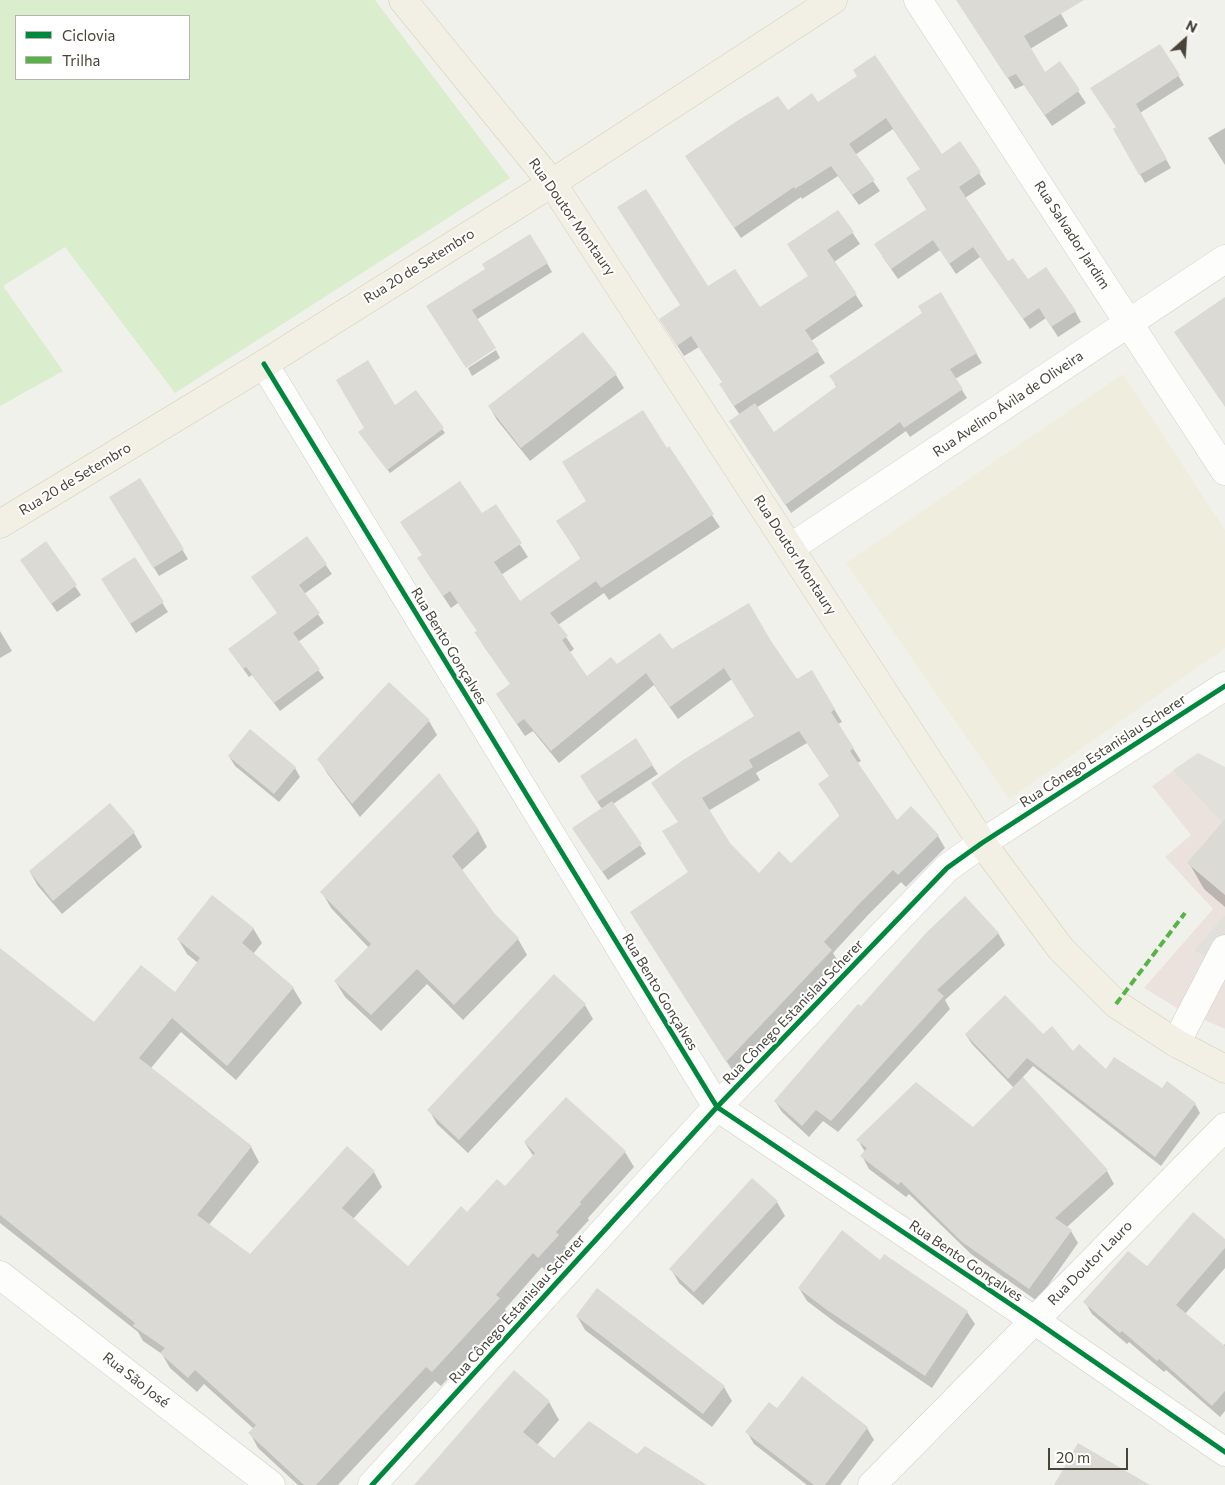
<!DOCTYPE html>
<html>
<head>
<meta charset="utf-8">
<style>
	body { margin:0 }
	#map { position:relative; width:1225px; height:1485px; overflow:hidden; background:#f1f1ec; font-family:Commissioner,sans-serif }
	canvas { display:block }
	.legend { position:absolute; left:15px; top:15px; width:175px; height:65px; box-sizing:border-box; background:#fff; border:1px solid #b6b4af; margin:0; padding:6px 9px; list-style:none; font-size:15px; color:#484437 }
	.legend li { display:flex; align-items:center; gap:10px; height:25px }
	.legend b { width:25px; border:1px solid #b6b4af }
	.north { position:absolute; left:1160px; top:15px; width:50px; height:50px; -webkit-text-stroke:4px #fff; paint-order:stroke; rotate:26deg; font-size:14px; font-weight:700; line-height:20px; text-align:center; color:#484437 }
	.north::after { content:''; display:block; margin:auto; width:18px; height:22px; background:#484437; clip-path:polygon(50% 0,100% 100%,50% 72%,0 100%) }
	.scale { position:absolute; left:1048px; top:1448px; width:80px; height:22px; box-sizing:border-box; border:2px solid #484437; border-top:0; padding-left:6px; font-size:15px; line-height:18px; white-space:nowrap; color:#484437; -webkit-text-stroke:4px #fff; paint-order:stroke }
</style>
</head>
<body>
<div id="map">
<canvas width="1225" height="1485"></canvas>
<ul class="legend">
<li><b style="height:6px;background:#00873e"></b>Ciclovia</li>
<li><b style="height:6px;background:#57b346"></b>Trilha</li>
</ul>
<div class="north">N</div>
<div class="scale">20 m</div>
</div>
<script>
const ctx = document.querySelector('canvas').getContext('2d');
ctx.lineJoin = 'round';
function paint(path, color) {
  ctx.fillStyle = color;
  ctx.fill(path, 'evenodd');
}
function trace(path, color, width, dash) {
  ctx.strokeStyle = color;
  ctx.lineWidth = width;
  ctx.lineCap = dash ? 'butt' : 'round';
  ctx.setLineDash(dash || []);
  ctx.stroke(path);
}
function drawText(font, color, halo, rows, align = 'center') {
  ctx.font = font + ' Commissioner,sans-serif';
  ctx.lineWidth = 4;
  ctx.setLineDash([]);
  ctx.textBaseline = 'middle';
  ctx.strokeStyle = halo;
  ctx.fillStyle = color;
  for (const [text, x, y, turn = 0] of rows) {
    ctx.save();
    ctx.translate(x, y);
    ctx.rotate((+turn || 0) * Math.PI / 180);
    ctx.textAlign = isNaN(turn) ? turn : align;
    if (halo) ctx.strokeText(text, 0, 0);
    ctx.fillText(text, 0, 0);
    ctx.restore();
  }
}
paint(new Path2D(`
	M1123 374 1225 530V648L1009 799 846 563Z`), '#efedde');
paint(new Path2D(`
	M1198 753 1225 767V1029L1177 1008 1144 988 1213 909 1165 857 1191 835 1152 786Z`), '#ece2dd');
paint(new Path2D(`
	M0 0H375L510 178 175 393 65 247 3 286 63 371 0 406ZM16 16H189V79H16Z`), '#daedcc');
paint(new Path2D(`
	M1198 753 1225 767V825L1173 770Z
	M1225 915V964L1194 951Z`), '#e1e0db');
paint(new Path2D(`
	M957 0H1067L1057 7 1068 26 1030 49 1044 74 1059 63 1086 103 1052 126 1024 85 1015 89Z
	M1159 45 1184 85 1140 113 1171 168 1145 183 1114 129 1117 128Z
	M858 76 941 155 960 143 986 184 965 198 1008 263 1028 281 1075 311 1081 322 1058 337 1046 318 1030 329 980 257 956 274 940 250 898 279 882 256 927 210 907 179 921 170 893 129 855 155 880 191 859 205 838 176 802 199 801 197 741 238 686 157 787 112 818 103Z
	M1225 128V165L1208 138Z
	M838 211 860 244 834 262 863 306 811 341 825 363 756 408 774 434 837 388 831 376 924 314 941 294 982 363 955 379 967 398 910 437 906 431 791 513 736 430 740 415 727 396 723 383 699 347 684 356 667 330 708 288 759 309 809 277Z
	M547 263 552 272 476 320 433 316Z
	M496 350 500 358 472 376 468 368Z
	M616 375 624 388 530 461 497 420 489 406Z
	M415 391 445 433 390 473 362 436 394 407Z
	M667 449 720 527 609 600 604 593 558 625 574 649 569 653 587 678 617 666 671 651 770 641 796 681 812 672 842 722 838 724 861 761 857 763 896 822 938 836 945 848 906 887 901 882 868 915 833 953 839 963 734 1073 639 925 689 873 679 823 755 717 732 679 678 719 654 685 559 763 533 731 525 736 505 707 497 694 511 685 483 645 476 633 478 632 458 603 451 608 426 571 423 556 401 523 482 515 495 506 528 557 501 575 519 603 581 559 557 521ZM807 743 830 777 827 796 840 816 791 864 759 875 729 844 708 811 760 780 756 773Z
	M140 480 188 559 159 576 116 507Z
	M307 538 332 574 304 594 324 623 298 642 324 678 280 711 252 675 249 677 229 649 278 614Z
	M46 543 81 595 57 612 21 560Z
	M135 559 168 612 136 633 108 589Z
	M0 631 12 651 0 658Z
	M429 721 437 735 360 817 327 773 319 759Z
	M229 756 295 768 300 777 279 802 235 766Z
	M652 765 658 774 613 804 646 854 608 880 573 829 602 809 586 785Z
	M478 830 487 847 461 871 494 915 518 939 527 955 463 1020 427 984 381 1031 345 997 335 981 369 948 331 908 322 892Z
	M134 833 142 847 62 914 38 886 30 872Z
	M1225 843V907L1204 889 1189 863Z
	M253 928 262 943 253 954 293 988 302 1003 236 1080 181 1032 151 1068 251 1147 259 1162 208 1226 250 1256 374 1172 382 1187 353 1219 408 1268 467 1213 505 1188 534 1157 525 1143 566 1099 625 1152 634 1167 588 1218 589 1220 565 1246 567 1250 547 1272 542 1267 505 1309 508 1314 441 1386 435 1381 338 1485H298L258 1448 250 1433 254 1429 204 1384 197 1392 170 1368 162 1354 143 1341 138 1332 0 1223V950L94 1024 175 994 198 963 187 954 178 939Z
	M998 933 1005 945 945 1000 950 1009 838 1132 823 1121 809 1137 782 1112 775 1101 861 1008Z
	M585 1005 593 1019 468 1153 437 1124 429 1110Z
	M966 1035 1043 1036 1106 1071 1162 1090 1167 1083 1195 1104 1200 1113 1161 1166 1033 1066 1022 1078 1107 1171 1114 1184 1066 1228 1071 1231 1078 1243 1037 1301 971 1254 909 1194 906 1197 869 1169 862 1156 865 1152 858 1140 974 1129 1014 1088 972 1044Z
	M777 1202 785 1216 703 1305 679 1283 671 1269Z
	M1225 1241V1268L1185 1314 1223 1346 1225 1344V1411L1220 1417 1166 1370 1164 1372 1129 1342 1127 1344 1092 1314 1085 1302 1147 1268Z
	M881 1262 967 1312 975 1324 932 1388 836 1323 807 1301 799 1288Z
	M577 1316 724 1387 732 1401 712 1427 585 1330Z
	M549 1402 559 1420 537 1445 554 1460 638 1456 705 1485H416Z
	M777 1410 867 1428 874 1440 840 1485H807L754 1444 747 1432Z`), '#0003');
paint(new Path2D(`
	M956 0H1084L1024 36 1045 72 1060 61 1080 90 1045 115 1016 74 1007 78Z
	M1160 44 1180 75 1136 104 1167 159 1139 175 1113 129 1116 127 1090 88Z
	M875 55 942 154 960 141 981 172 959 187 1008 261 1013 258 1028 279 1046 267 1076 311 1051 327 1039 308 1023 319 973 247 949 264 933 240 891 269 874 244 927 209 906 178 920 169 886 118 849 144 875 180 852 195 831 166 795 189 794 187 734 228 685 156 737 121 778 96 788 110 812 93 818 102 857 76 853 70Z
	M646 189 708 286 735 269 760 307 808 276 787 244 838 210 854 232 827 250 857 294 805 330 819 351 734 406 719 384 722 382 691 336 677 346 659 319 680 305 617 207Z
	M530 234 548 263 472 310 496 348 466 368 426 306 485 269 482 264Z
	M941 292 977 353 950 369 963 389 904 428 900 422 785 505 729 421 755 403 774 432 837 386 829 376 922 313 918 306Z
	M1225 297V407L1174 332Z
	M583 332 617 374 521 448 488 406Z
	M368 360 395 405 416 390 444 428 387 470 358 432 364 428 336 380Z
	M643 410 667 448 669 446 714 514 601 588 596 581 550 613 568 636 562 640 587 676 611 657 617 664 660 633 672 649 749 603 771 641 797 679 812 670 835 709 831 712 854 748 850 751 897 820 911 806 939 835 898 875 893 870 861 902 824 942 832 950 726 1062 630 912 688 872 662 831 678 822 651 783 683 760 754 716 724 668 670 707 646 673 551 751 524 719 517 724 496 694 510 684 474 632 477 631 450 591 443 596 417 558 422 555 400 522 460 481 482 513 496 504 522 543 494 562 520 601 581 558 556 521 586 501 562 462ZM799 731 829 776 818 784 840 815 791 863 779 851 759 873 730 843 702 798 753 767 749 760Z
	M140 478 184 549 153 568 109 497Z
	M307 536 327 564 299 585 320 613 293 633 320 669 274 703 246 667 243 669 228 649 277 613 251 577Z
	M46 541 77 585 51 604 20 560Z
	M135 557 164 602 130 624 101 579Z
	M389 682 430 720 352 804 317 759Z
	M250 729 296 767 274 794 228 756Z
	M636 738 653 765 597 802 580 776Z
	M439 773 479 830 452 856 495 914 519 938 454 1005 417 969 371 1015 334 981 371 944 320 892Z
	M612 801 642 844 602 872 572 828Z
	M110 803 135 832 53 901 29 871Z
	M1225 819V895L1187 863Z
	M212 895 254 928 242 943 294 987 227 1066 172 1018 139 1058 252 1146 197 1215 250 1254 347 1146 375 1171 342 1208 408 1266 461 1206 467 1212 497 1179 505 1186 535 1153 524 1142 566 1097 626 1151 580 1202 581 1204 556 1232 559 1235 538 1258 533 1253 496 1295 500 1298 432 1372 426 1367 316 1485H304L248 1433 256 1425 195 1370 188 1378 160 1353 165 1348 133 1326 135 1323 0 1215V948L94 1022 141 965 175 992 200 958 177 939Z
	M965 896 999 933 937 990 944 996 831 1121 816 1110 802 1126 774 1101 858 1004 861 1006 927 932Z
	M554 974 586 1004 459 1140 427 1110Z
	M1005 995 1043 1034 1052 1026 1073 1051 1079 1044 1106 1069 1114 1057 1162 1088 1167 1081 1196 1103 1155 1157 1027 1058 1008 1079 965 1034Z
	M1023 1077 1108 1170 1055 1218 1072 1230 1029 1289 962 1242 901 1182 898 1185 860 1156 867 1148 856 1140 916 1082 973 1127Z
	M752 1178 778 1201 694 1292 669 1269Z
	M1193 1212 1225 1239V1248L1176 1305 1225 1346V1391L1212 1406 1159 1359 1157 1361 1122 1331 1120 1333 1083 1302 1128 1251 1147 1266Z
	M842 1230 880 1260 884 1254 968 1311 925 1376 827 1310 798 1288Z
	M597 1288 725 1386 703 1414 576 1316Z
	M514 1370 550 1401 523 1432 554 1458 589 1421 637 1454 645 1446 707 1485H414Z
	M802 1376 868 1427 825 1485H814L745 1432 769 1402 777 1408Z
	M1078 1443 1150 1485H1054Z`), '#dbdad4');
const minor = new Path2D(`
	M918 0 1225 471
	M264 364 717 1107 1034 1320 1225 1452
	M790 548 1225 259
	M1176 1043 1225 949
	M0 1275 271 1485
	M372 1485 717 1107 947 868 982 843 1225 686
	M872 1485 1225 1127`);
const major = new Path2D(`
	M403 0 552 183 982 843 1061 949 1116 1004 1176 1043 1225 1069
	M0 524 264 364 552 183 833 0`);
trace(minor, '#cfcfc9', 29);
trace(major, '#d4d0b9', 29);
trace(minor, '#fdfdfc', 28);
trace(major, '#f2f0e4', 28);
trace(new Path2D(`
	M1116 1004 1185 913`), '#57b346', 4, [8, 4]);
trace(new Path2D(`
	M264 364 717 1107 1034 1320 1225 1452
	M372 1485 717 1107 947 868 982 843 1225 686`), '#00873e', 5);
drawText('14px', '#484437', '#fff', [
	["Rua Doutor Montaury",572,217,55],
	["Rua Salvador Jardim",1072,235,57],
	["Rua 20 de Setembro",419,266,-32],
	["Rua Avelino Ávila de Oliveira",1008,404,-34],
	["Rua 20 de Setembro",75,479,-31],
	["Rua Doutor Montaury",795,555,57],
	["Rua Bento Gonçalves",449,646,59],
	["Rua Cônego Estanislau Scherer",1103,751,-33],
	["Rua Bento Gonçalves",660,992,59],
	["Rua Cônego Estanislau Scherer",793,1012,-46],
	["Rua Bento Gonçalves",966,1261,34],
	["Rua Doutor Lauro",1090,1263,-45],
	["Rua Cônego Estanislau Scherer",517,1309,-48],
	["Rua São José",136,1380,38]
]);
</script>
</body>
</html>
